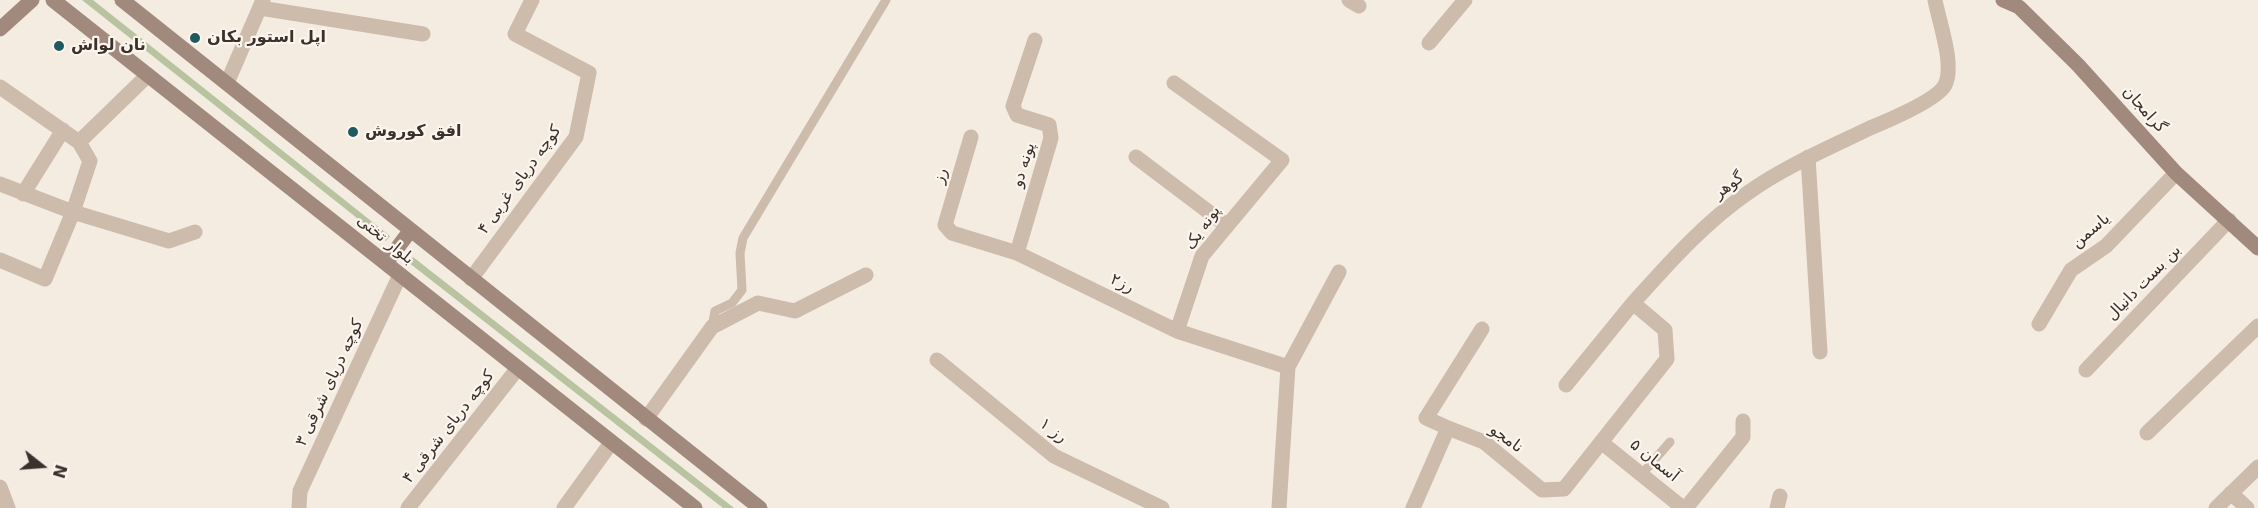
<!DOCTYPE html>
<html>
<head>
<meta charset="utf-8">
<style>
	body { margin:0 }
	#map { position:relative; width:2258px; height:508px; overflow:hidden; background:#f4ebe1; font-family:"DejaVu Sans",sans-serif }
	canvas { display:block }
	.north { position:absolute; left:12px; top:436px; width:60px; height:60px; -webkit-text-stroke:4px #fbf5ee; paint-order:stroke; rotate:107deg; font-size:16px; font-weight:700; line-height:24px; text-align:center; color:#3b302b }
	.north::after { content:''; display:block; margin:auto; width:21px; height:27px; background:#3b302b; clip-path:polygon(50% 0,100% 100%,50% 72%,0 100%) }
</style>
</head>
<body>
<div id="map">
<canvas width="2258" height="508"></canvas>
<div class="north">N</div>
</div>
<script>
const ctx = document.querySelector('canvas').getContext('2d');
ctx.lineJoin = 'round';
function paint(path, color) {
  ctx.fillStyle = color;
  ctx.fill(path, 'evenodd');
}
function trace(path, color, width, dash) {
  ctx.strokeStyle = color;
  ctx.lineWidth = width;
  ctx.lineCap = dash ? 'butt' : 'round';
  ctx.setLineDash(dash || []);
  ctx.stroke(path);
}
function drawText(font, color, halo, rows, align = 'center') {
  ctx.font = font + ' "DejaVu Sans",Vazirmatn,sans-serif';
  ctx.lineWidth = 4.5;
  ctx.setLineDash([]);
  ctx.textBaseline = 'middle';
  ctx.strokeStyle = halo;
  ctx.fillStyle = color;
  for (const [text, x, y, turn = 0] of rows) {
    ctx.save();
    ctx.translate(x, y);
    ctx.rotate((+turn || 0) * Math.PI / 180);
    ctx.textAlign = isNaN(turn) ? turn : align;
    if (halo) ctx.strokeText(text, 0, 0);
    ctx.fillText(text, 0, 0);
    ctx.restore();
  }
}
paint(new Path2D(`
	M82 0H93L390 236 386 241Z
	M413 257 734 508H723L408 262Z`), '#b8c4a0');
trace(new Path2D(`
	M712 327 715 311 732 303 742 290 740 253 743 238 886 0
	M1642 474 1670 442`), '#cdbbac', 9);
trace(new Path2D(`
	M1349 0 1359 6
	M260 8 423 34
	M1429 43 1465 0
	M227 83 263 0
	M1174 83 1282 160 1202 256 1177 331
	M0 87 79 142 90 161 73 212 45 279 0 260
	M971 137 945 225 952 233 1017 253 1177 331 1288 367
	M79 142 148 75
	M1136 157 1226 225
	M1808 157 1820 352
	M0 184 73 212 169 241 195 232
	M23 194 63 130
	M1017 253 1051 138 1049 125 1017 115 1013 106 1035 40
	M471 279 576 137 589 73 515 34 532 0
	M2039 324 2071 270 2106 246 2176 173
	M937 360 1054 456 1162 508
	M2086 370 2229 220
	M1566 385 1633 303
	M646 419 712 327 758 303 795 311 866 275
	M1448 428 1426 418 1482 329
	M2147 433 2258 326
	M1601 442 1683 508
	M0 487 8 508
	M2231 493 2247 508
	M299 508 300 491 400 275
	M408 508 518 368
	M564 508 611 443
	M1279 508 1288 367 1339 272
	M1413 508 1448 428 1484 442 1542 490 1564 489 1667 359 1665 330 1633 303C1669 263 1705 222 1749 192 1786 166 1829 148 1870 128 1887 121 1937 100 1945 85 1955 65 1939 22 1935 0
	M1686 508 1743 437V421
	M1777 508 1780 496
	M2216 508 2258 467`), '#cdbbac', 15);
trace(new Path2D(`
	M53 0 695 508
	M122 0 760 508
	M2003 0 2019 7 2078 65 2176 173 2258 248
	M0 29 32 0
	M386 263 410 231`), '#a18a7d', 15);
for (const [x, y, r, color] of [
	[195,38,6,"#1f5a5e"],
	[59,46,6,"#1f5a5e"],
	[353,132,6,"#1f5a5e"]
]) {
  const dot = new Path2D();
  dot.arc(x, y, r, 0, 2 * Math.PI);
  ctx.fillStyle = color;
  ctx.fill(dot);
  trace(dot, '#fbf5ee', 2);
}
drawText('bold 16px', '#3b302b', '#fbf5ee', [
	["اپل استور بکان",207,38],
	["نان لواش",71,46],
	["افق کوروش",365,132]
], 'left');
drawText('16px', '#3b302b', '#fbf5ee', [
	["گرامجان",2144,110,48],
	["پونه دو",1024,165,-73],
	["رز",941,176,-74],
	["کوچه دریای غربی ۴",520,180,-54],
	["گوهر",1729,186,-37],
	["پونه یک",1203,228,-55],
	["یاسمن",2091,231,-40],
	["بلوار تختی",385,240,39],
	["بن بست دانیال",2144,283,-46],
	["رز۲",1122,284,26],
	["کوچه دریای شرقی ۳",330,383,-65],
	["کوچه دریای شرقی ۴",449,427,-52],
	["رز ۱",1053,431,37],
	["نامجو",1506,439,36],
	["آسمان ۵",1654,461,39]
]);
</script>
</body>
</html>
